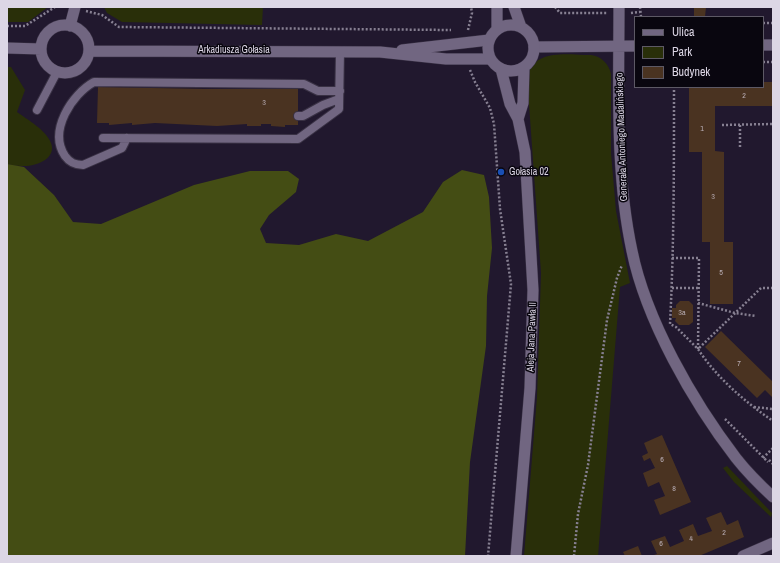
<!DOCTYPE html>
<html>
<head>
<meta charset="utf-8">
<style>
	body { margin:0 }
	#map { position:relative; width:780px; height:563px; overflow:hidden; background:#21182e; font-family:"Archivo Narrow",sans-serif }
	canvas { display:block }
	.frame { position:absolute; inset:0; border:8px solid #dcd6e5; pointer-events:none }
	.legend { position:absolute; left:634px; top:16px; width:130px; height:72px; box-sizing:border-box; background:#09060f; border:1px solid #5d5965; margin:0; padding:5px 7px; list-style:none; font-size:12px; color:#dcd6e5 }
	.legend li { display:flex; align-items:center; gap:8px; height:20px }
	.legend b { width:20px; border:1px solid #5d5965 }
</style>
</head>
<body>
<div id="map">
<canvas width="780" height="563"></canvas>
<div class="frame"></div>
<ul class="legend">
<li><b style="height:5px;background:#716681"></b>Ulica</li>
<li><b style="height:11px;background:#292f09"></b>Park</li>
<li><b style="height:11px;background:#4a3321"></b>Budynek</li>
</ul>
</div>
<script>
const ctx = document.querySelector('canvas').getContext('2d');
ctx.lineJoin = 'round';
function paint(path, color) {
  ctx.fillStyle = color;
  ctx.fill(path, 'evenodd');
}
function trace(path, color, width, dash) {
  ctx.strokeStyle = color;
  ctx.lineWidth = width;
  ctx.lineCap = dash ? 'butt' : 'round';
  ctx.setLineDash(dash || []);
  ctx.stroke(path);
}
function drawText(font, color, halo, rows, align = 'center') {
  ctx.font = font + ' "Archivo Narrow",sans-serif';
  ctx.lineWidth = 3;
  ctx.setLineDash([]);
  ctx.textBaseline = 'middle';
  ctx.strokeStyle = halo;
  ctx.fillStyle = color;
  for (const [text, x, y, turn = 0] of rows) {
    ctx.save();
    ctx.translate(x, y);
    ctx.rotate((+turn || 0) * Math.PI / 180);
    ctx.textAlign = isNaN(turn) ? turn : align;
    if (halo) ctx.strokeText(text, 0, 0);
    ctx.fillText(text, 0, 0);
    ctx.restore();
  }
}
paint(new Path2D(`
	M7 7H48L28 22H7Z
	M104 7H263L262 25 122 22 107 13Z
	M591 55C601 56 609 64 611 74V153L616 211 630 283 620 287 598 556H524L537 397 541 273 527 76C535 48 568 55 591 55Z
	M7 67H11L25 90 17 112C28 120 46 130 51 143 57 159 35 167 22 166 17 166 12 165 7 164Z
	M727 466 772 513 771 517 734 482 723 468Z`), '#292f09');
paint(new Path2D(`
	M7 164 24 167 54 195 73 222 101 224 194 185 250 171H288L299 179 296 192 269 215 260 229 266 243 299 245 336 234 368 241 423 212 443 182 462 170 484 175 489 197 492 248 487 296 486 346 470 462 465 556H7Z`), '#444d14');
paint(new Path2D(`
	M694 7H706L705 17H694Z
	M763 82H773V106H715V151L724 152V242H733V304H710V242H702V152H689V87H763Z
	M98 87 206 89H298V125H285V127L271 126V124H261V126H247V124L217 126 155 123 132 125V123L109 125V123H97Z
	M680 301H689L693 305V322L689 325H679L675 321 676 318H672V308H676V305Z
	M721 331 773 382V398L765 390 757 398 705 347Z
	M662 435 691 502 660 515 654 500 665 496 659 482 648 487 643 473 655 468 650 458 644 461 642 456 648 453 644 443Z
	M721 512 727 525 738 520 744 537 699 556H651L657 554 651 541 665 536 670 547 684 541 679 530 693 524 698 536 712 531 706 518Z
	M638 546 642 556H625L623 552Z`), '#4a3321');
const service = new Path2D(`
	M37 110 57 72
	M298 116H303L323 105 339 99
	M103 138 298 139 339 109 340 52
	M127 138 122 148 83 165C75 165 70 163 65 156 48 131 72 94 94 82L304 84 318 91H340`);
const minor = new Path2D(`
	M619 7C619 88 615 172 632 251 646 320 693 402 736 458 747 472 760 485 773 497
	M41 49a24 24 0 1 1 48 0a24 24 0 1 1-48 0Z
	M70 26 75 7
	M763 45H773
	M534 47 635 46
	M7 48 41 49
	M402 50 489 40
	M89 51 380 52 446 59H490
	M743 556 773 543`);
const tertiary = new Path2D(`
	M514 7 521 27
	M488 48a23 23 0 1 1 46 0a23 23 0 1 1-46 0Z
	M497 29V7
	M501 69 510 104 518 119 525 152 533 290 530 388 516 556
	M518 119 523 103 524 68`);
trace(service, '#393144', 10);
trace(minor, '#393144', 12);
trace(tertiary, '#393144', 12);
trace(new Path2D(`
	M555 7 560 13H608
	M640 7 641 17
	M86 11 102 15 119 27 451 30
	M631 13 640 12
	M763 23H773
	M7 26H25L55 7
	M468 30 472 13 471 7
	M763 62H773
	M470 70 475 82 490 108 494 124 500 209 511 284 488 556
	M722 125 773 124
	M740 125V147
	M672 258H699L698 349 676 327 670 324C674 245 674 166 674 87
	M672 288H698
	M773 288H761L698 349C716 377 745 402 773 421
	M698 303 735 313 756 316
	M754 407 773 409
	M725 419 768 462
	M763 458 773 448
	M769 460 773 464
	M574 556 578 514 588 465 607 320 617 278 622 265`), '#878092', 2.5, [2, 2]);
trace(service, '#716681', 8);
trace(minor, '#716681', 11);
trace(tertiary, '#716681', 11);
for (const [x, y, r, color] of [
	[501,172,4,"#1a4fb4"]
]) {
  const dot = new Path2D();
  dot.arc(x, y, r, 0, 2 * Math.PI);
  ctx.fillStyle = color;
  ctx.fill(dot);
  trace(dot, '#09060f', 1.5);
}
drawText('8px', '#b8adb4', null, [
	["2",744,96],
	["3",264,103],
	["1",702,129],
	["3",713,197],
	["5",721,273],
	["3a",682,313],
	["7",739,364],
	["6",662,460],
	["8",674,489],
	["2",724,533],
	["4",691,539],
	["6",661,544]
]);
drawText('10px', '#dcd6e5', '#09060f', [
	["Arkadiusza Gołasia",234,50],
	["Generała Antoniego Madalińskiego",622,137,-92],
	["Aleja Jana Pawła II",532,337,-88]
]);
drawText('10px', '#dcd6e5', '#09060f', [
	["Gołasia 02",509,172]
], 'left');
</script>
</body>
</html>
